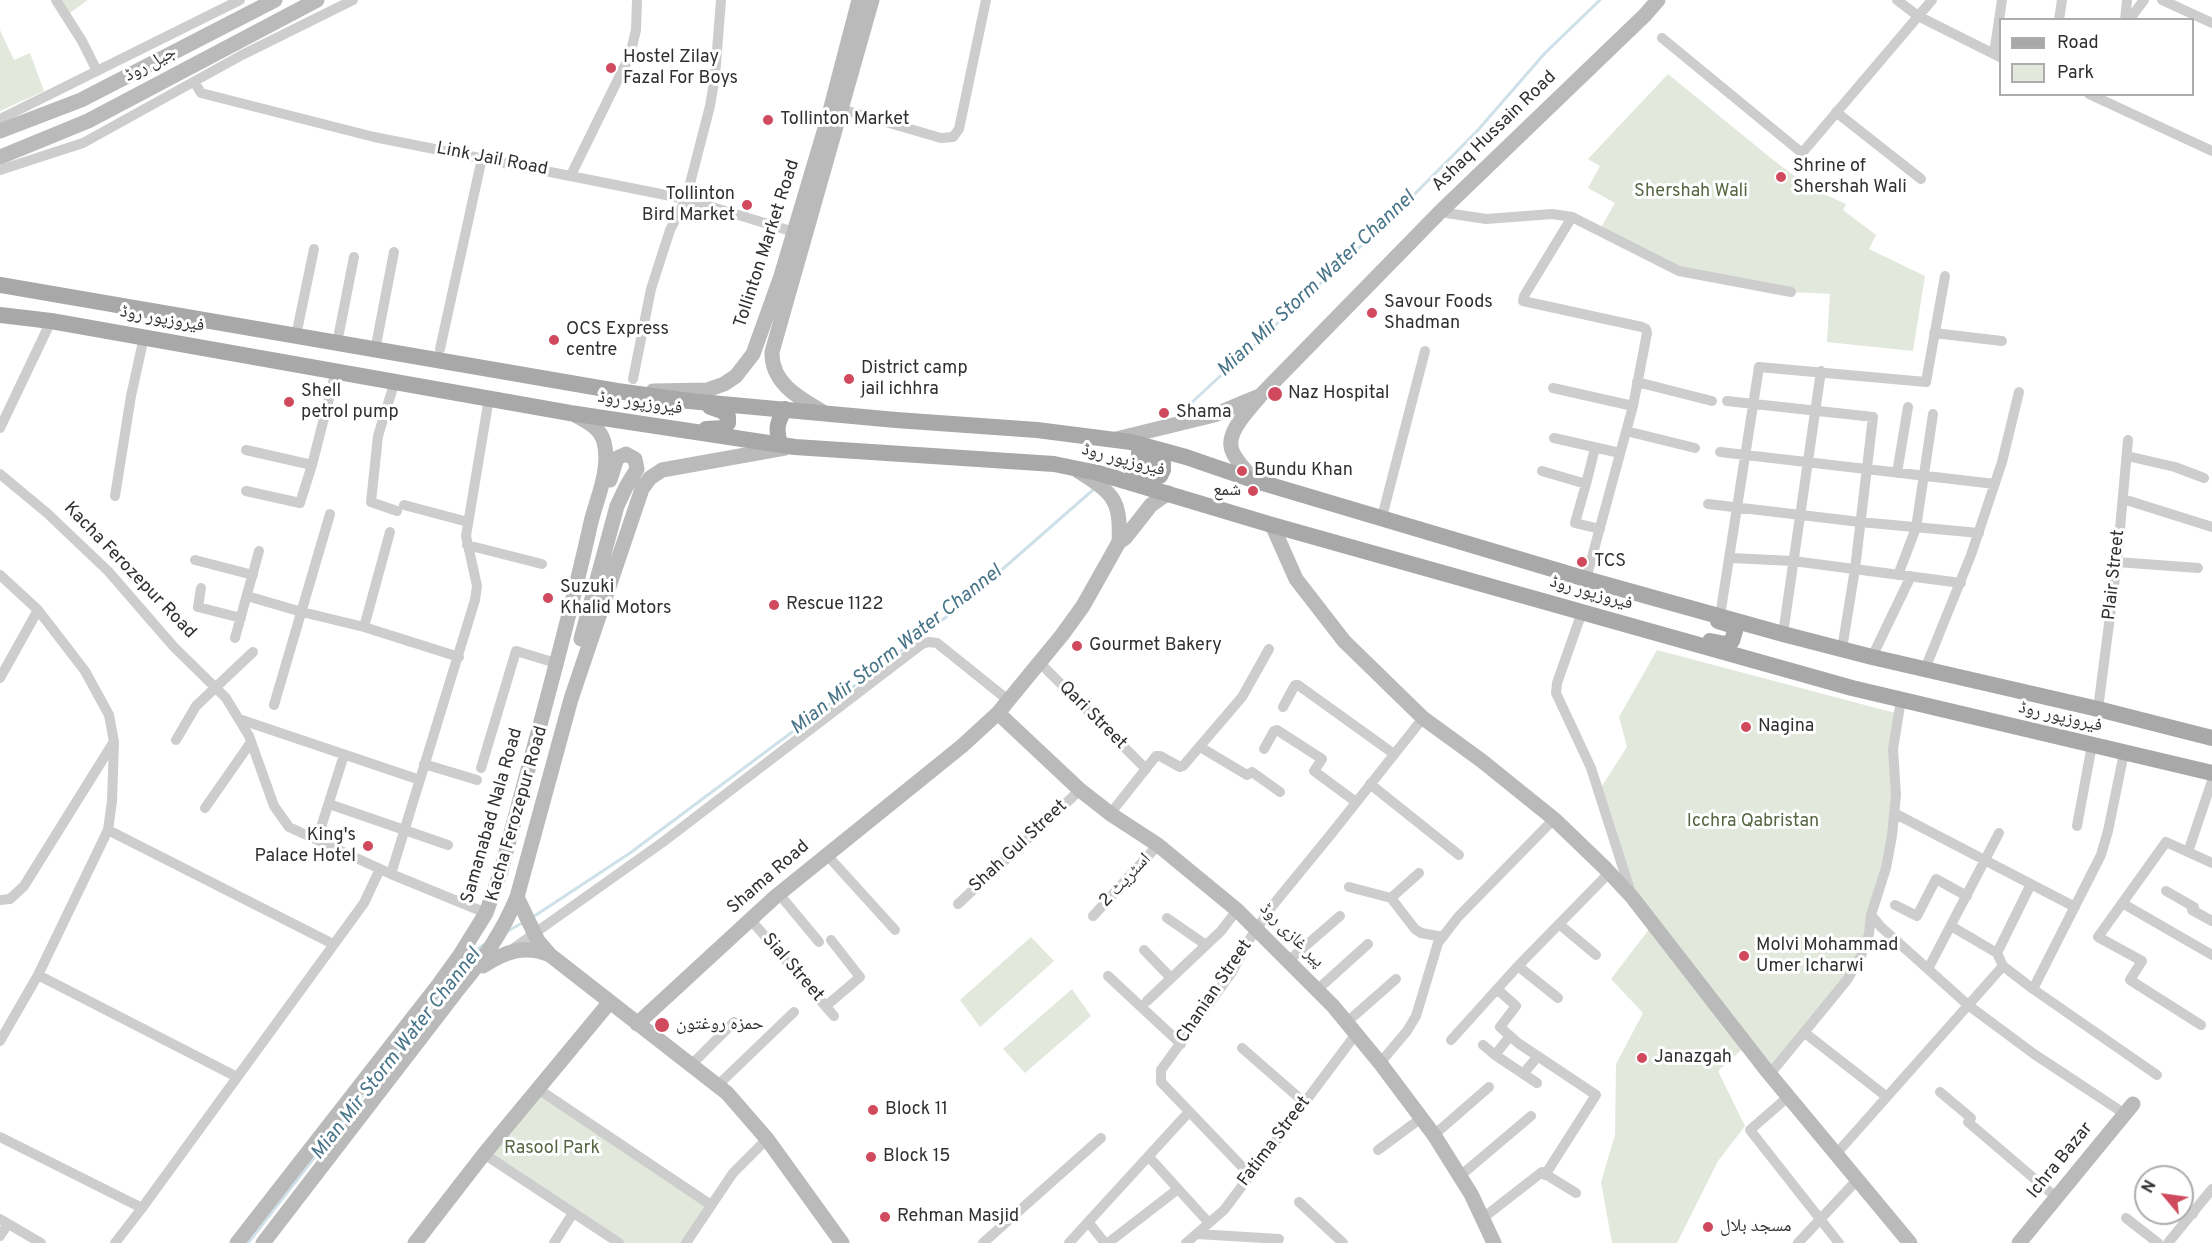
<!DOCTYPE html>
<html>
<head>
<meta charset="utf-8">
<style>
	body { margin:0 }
	#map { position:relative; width:2212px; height:1243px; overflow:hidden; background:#fff; font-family:Overpass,sans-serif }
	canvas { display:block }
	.legend { position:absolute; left:1999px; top:18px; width:195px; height:78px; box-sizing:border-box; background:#fff; border:2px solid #acacac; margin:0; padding:8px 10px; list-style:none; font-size:18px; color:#303030 }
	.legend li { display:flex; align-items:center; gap:12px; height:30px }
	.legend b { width:30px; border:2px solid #acacac }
	.north { position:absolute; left:2134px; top:1165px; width:60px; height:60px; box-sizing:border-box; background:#fff; border:2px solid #acacac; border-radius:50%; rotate:299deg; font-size:16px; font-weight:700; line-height:24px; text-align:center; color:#303030 }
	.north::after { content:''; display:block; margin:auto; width:21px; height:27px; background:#d0495c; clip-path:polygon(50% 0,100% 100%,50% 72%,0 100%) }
</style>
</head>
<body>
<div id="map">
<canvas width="2212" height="1243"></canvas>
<ul class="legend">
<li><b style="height:8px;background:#a8a8a8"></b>Road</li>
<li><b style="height:16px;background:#e3e8dd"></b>Park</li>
</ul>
<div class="north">N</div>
</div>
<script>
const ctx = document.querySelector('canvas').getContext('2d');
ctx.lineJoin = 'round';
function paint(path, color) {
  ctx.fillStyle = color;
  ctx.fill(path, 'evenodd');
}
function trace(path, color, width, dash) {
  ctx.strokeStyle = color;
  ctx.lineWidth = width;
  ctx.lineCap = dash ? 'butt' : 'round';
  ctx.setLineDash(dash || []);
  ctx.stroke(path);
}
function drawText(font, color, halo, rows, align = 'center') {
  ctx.font = font + ' Overpass,"Noto Naskh Arabic",sans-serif';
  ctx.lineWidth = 6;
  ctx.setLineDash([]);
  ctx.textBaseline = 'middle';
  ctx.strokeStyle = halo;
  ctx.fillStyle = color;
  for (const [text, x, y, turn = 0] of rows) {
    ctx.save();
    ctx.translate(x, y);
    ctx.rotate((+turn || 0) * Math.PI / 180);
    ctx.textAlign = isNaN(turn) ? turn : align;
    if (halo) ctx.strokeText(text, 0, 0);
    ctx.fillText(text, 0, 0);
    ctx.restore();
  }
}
paint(new Path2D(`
	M56 0H88L67 15Z
	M0 30 14 60 30 53 44 91 0 111Z
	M1668 74 1772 159 1809 187 1846 204 1843 210 1876 235 1869 249 1925 276 1913 351 1827 342 1830 294 1791 292 1679 271 1599 231 1615 203 1588 188 1600 166 1588 159Z
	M1657 650 1899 714 1892 836 1858 960 1770 1074 1747 1045 1718 1071 1745 1126 1718 1161 1677 1243H1612L1601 1182 1615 1135 1616 1064 1643 1013 1611 979 1653 924 1632 897 1598 792 1627 747 1619 717Z
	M1031 937 1054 961 980 1027 960 1000Z
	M1072 989 1091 1016 1025 1073 1003 1049Z
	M538 1089 711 1205 686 1243H619L484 1154Z`), '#e3e8dd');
trace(new Path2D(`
	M1176 417 1389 220 1478 130 1545 53 1600 0
	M1115 471 1133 456
	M533 917 630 853 957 609 1094 489
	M506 932 524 922
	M248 1243 475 951 485 944`), '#cee0e8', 3);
trace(new Path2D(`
	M56 0 82 41 97 71
	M1897 0 1918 16 2000 57
	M2162 0 2212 23
	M2059 20 2062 0
	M2125 20 2127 0
	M2129 20 2144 0
	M1662 38 1802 153 1932 0
	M1994 54 2002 0
	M195 83 201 93 374 137 686 199 794 232
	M2089 94 2212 151
	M841 109 941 138 953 137 959 129 986 0
	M1836 112 1921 179
	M0 119 240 0
	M0 170 83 143 242 55 353 0
	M571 175 630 55 636 30 637 0
	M1440 212 1486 219 1552 214 1572 217 1679 271 1791 292
	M1572 217 1524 296 1523 301 1642 327 1646 329 1647 333 1633 406 1586 579
	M298 326 314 249
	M339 333 354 257
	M1934 333 2002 341
	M377 340 394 252
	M440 349 482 158
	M633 379 651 289 670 230 686 199 710 106 715 76 721 0
	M395 381 378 436 371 502 397 511
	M1637 382 1712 401
	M1553 388 1633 406
	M1727 401 1873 417 1855 569 1842 649
	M0 428 51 321
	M1626 431 1695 448
	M1554 438 1620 453
	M246 450 312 465
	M1720 452 1995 484
	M2127 456 2175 467 2204 478
	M1542 471 1586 484 1575 523 1600 529
	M1897 473 1908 407
	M0 474 47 513 108 571 174 647 226 698 249 736 274 806 289 827 391 874 486 913
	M1586 484 1595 448
	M246 491 300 503 312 465 336 371
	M115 496 131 396 144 337
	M2123 499 2212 527
	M1708 504 1860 522 1979 533
	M404 505 468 522
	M1382 517 1425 351
	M467 545 542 564
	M1731 558 1793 561 1961 583
	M195 560 253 575
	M2117 562 2198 568
	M0 575 38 610 85 671 109 715 114 742 112 801 108 830 38 975 0 1041
	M1898 575 1916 528 1933 414
	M201 588 198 607 241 618
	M247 596 302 612 364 627 459 657
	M1582 612 1557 683 1556 693 1591 768 1631 893
	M1720 616 1759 367 1926 382 1945 276
	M364 627 390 532
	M1783 634 1821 371
	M235 638 259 551
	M1872 657 1911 576
	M1039 662 1146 769
	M1925 669 1971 555 2002 462 2019 392
	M0 678 38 610
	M274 705 330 514
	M1283 707 1295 685H1298L1394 754
	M2098 709 2117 562 2128 440
	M239 719 420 780
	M176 740 196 706 253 652
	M1200 747 1247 775 1252 772 1280 792
	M1264 749 1274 731 1277 730 1322 759 1314 771 1356 802
	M424 764 477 780
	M481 768 516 651 556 663
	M2212 781 2188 852 2212 863
	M1370 784 1459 855
	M329 804 448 845
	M205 808 251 742
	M1894 813 2075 907
	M1110 814 1156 756H1160L1180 767 1183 766 1242 697 1269 649
	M2077 826 2092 745
	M108 830 333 944
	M317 840 344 755
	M2188 852 2166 842 2098 937 2142 961 2130 980 2201 1025
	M827 855 895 930
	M391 874 475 600 477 586 466 536 489 398
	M1349 887 1391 898 1415 929 1421 933 1443 937
	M2166 891 2194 907 2192 910 2212 921
	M779 894 819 942
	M1391 898 1419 873
	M0 900 10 899 24 886 113 743
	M2122 903 2212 955
	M958 904 1080 790
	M1895 905 1917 916 1936 879 1967 896
	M1871 915 1881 927 1968 1005 2034 1054 2125 1114
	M1093 916 1158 845
	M1167 918 1206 945
	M750 919 834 1016
	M1559 924 1596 955
	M1951 926 1997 953 2003 966 2033 989 2157 1075
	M511 950 663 842 922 644 929 642 937 643 1008 700
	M1144 950 1171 978
	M1997 953 2031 884
	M1288 961 1340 916
	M1518 966 1558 998
	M1928 969 1999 833
	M38 975 237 1077
	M1108 976 1181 1044
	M1497 989 1516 1006 1500 1027 1518 1043 1596 1095 1545 1175
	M2033 989 2101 855 2108 831 2124 753
	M1317 990 1368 944
	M1147 1001 1221 931 1237 910
	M826 1006 860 977 831 940
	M1347 1022 1396 979
	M1805 1033 1887 1097
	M1451 1040 1518 966 1609 873
	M1483 1045 1495 1055 1510 1036
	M1242 1048 1305 1103
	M1495 1055 1537 1083
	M1380 1063 1407 1031 1416 1016 1438 943 1458 917 1554 819
	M691 1065 734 1022
	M1523 1074 1538 1056
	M1770 1074 1847 980 1861 956 1869 934 1871 915 1886 868 1892 836 1896 795 1893 749 1901 700
	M718 1085 794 1012
	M538 1089 711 1205
	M1940 1092 1971 1118 1968 1122 2057 1198
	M1789 1096 1750 1130 1839 1243
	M1434 1135 1489 1087
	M0 1137 142 1208
	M1378 1150 1420 1119
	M1837 1153 2003 966
	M484 1154 619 1243
	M1149 1157 1209 1223
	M1251 1176 1161 1082V1070L1232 972 1249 940 1273 905 1332 833 1423 718
	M1460 1176 1531 1116
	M1299 1202 1343 1243
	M2182 1206 2193 1214
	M1483 1218 1542 1172 1576 1193
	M2126 1218 2158 1243
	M0 1219 41 1243
	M1089 1223 1105 1243
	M1197 1234 1279 1239
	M0 1236 8 1224
	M115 1243 142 1208 364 903 380 869
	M554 1243 573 1213
	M686 1243 733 1173 767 1139
	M983 1243 1101 1138
	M1069 1243 1188 1113
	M1108 1243 1178 1189
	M1186 1243 1224 1210 1356 1034
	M1798 1243 1858 1179
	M2168 1243 2212 1189`), '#cdcdcd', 10);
trace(new Path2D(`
	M0 131 81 100 275 0
	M0 157 88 121 317 0
	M653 391 707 390 724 384 736 376 753 354 781 276 829 115 859 0
	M825 413C801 399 771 384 772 352L872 0
	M1116 439 1214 415 1257 397
	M1078 471C1113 493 1121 499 1119 542
	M1253 480C1247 471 1238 463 1233 453 1223 434 1249 410 1260 396L1440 212 1645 15 1658 0
	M1272 525 1296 579 1344 641 1423 718 1482 761 1554 819 1606 869 1632 897 1767 1071 1910 1243
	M581 639 617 506 626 487 637 469 635 459 626 454 617 458 610 480
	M998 713 1080 790 1112 815 1158 845 1237 910 1333 1006 1380 1063 1434 1135 1471 1194 1494 1243
	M517 897 538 941 550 955 727 1093 767 1139 842 1243
	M483 966C504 952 525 944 550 955
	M637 1024 775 897 962 746 998 713 1062 635 1083 606 1119 542 1125 538 1151 505 1168 493
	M237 1243 439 984 460 955 486 913 501 871C531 755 565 640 591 522 597 498 611 468 604 442 600 427 587 422 575 415
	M263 1243 460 987C485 957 502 933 517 897L571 699 642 489 650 478 662 470 785 448
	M415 1243 484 1154 609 1003
	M2019 1243 2133 1104`), '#bababa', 15);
trace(new Path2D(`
	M0 285 617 391 689 401 896 420 1037 430 1131 442 1186 457 1253 480 1586 579 1783 634 1872 657 2098 709 2212 738
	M0 315 51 321 570 413 795 447 1054 464 1098 473 1272 525 1852 688 2212 773
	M706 429 724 428 728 423V416L722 411 710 407
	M781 445C775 431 777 422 785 409
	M1134 473 1153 478 1160 476 1163 470V463L1139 453
	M1710 641 1725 644 1732 641 1735 631 1731 625 1718 621`), '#a8a8a8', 16);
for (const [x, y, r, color] of [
	[611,68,6,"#d0495c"],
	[768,120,6,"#d0495c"],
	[1781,177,6,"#d0495c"],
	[747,205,6,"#d0495c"],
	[1372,313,6,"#d0495c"],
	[554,340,6,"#d0495c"],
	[849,379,6,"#d0495c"],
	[1275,394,8,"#d0495c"],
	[289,402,6,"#d0495c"],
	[1164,413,6,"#d0495c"],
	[1242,471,6,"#d0495c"],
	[1253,491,6,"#d0495c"],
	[1582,562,6,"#d0495c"],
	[548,598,6,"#d0495c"],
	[774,605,6,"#d0495c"],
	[1077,646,6,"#d0495c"],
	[1746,727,6,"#d0495c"],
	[368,846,6,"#d0495c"],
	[1744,956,6,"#d0495c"],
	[662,1025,8,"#d0495c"],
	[1642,1058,6,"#d0495c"],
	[873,1110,6,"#d0495c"],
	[871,1157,6,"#d0495c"],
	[885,1217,6,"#d0495c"],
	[1708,1227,6,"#d0495c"]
]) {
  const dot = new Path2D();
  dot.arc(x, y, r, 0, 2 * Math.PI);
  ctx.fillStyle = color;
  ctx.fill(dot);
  trace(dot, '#fff', 2);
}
drawText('18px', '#303030', '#fff', [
	["Hostel Zilay",623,58],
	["Fazal For Boys",623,79],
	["Tollinton Market",780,120],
	["Shrine of",1793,167],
	["Shershah Wali",1793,188],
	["Tollinton",735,195,"right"],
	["Bird Market",735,216,"right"],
	["Savour Foods",1384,303],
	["Shadman",1384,324],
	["OCS Express",566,330],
	["centre",566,351],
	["District camp",861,369],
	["jail ichhra",861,390],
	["Shell",301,392],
	["petrol pump",301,413],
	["Naz Hospital",1288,394],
	["Shama",1176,413],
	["Bundu Khan",1254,471],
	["شمع",1241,491,"right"],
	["TCS",1594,562],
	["Suzuki",560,588],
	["Khalid Motors",560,609],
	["Rescue 1122",786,605],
	["Gourmet Bakery",1089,646],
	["Nagina",1758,727],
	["King's",356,836,"right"],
	["Palace Hotel",356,857,"right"],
	["Molvi Mohammad",1756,946],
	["Umer Icharwi",1756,967],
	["حمزه روغتون",676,1025],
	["Janazgah",1654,1058],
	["Block 11",885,1110],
	["Block 15",883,1157],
	["Rehman Masjid",897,1217],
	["مسجد بلال",1720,1227]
], 'left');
drawText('18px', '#303030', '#fff', [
	["جیل روڈ",151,65,-28],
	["Ashaq Hussain Road",1495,132,-44],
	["Link Jail Road",492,160,11],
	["Tollinton Market Road",768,244,-72],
	["فیروزپور روڈ",162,320,10],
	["فیروزپور روڈ",640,404,8],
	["فیروزپور روڈ",1123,461,15],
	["Kacha Ferozepur Road",129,571,46],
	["Plair Street",2115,575,-84],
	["فیروزپور روڈ",1591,594,16],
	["Qari Street",1092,716,45],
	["فیروزپور روڈ",2060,718,13],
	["Kacha Ferozepur Road",518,814,-74],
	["Samanabad Nala Road",493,816,-74],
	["Shah Gul Street",1019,847,-43],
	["Shama Road",769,878,-41],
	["اسٹریٹ 2",1126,881,-47],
	["پیر غازی روڈ",1291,936,45],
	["Sial Street",792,968,49],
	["Chanian Street",1215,992,-56],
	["Fatima Street",1275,1142,-53],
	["Ichra Bazar",2061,1161,-51]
]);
drawText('18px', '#566642', '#fff', [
	["Shershah Wali",1691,192],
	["Icchra Qabristan",1753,822],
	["Rasool Park",552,1149]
]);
drawText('italic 20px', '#477488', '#fff', [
	["Mian Mir Storm Water Channel",1317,285,-43],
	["Mian Mir Storm Water Channel",897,651,-38],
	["Mian Mir Storm Water Channel",397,1055,-52]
]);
</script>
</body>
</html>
